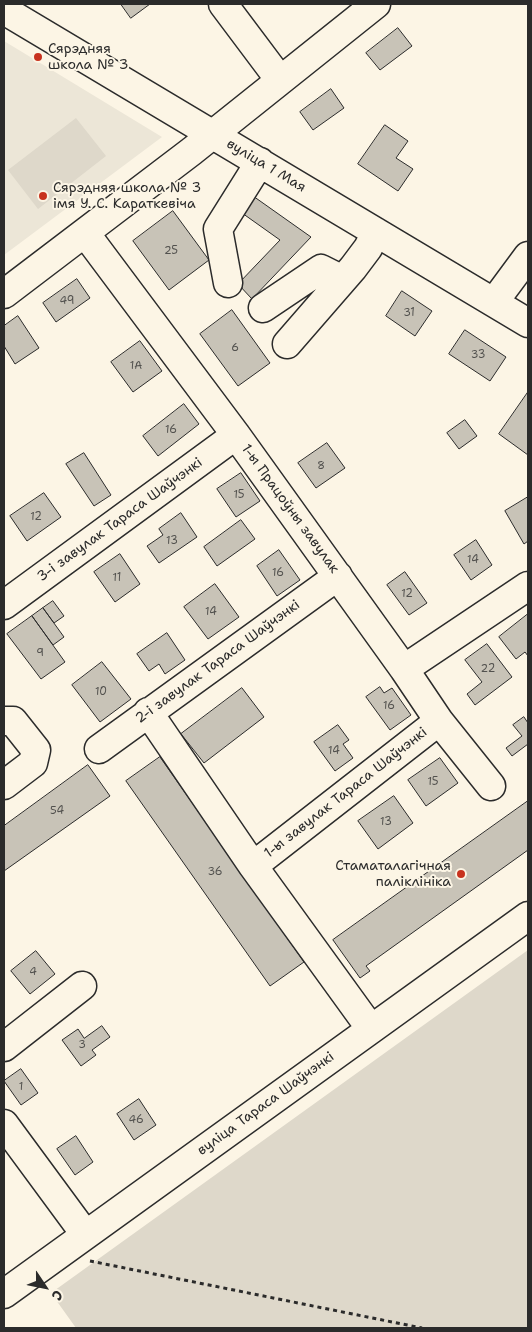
<!DOCTYPE html>
<html>
<head>
<meta charset="utf-8">
<style>
	body { margin:0 }
	#map { position:relative; width:532px; height:1332px; overflow:hidden; background:#fcf5e5; font-family:"Shantell Sans",sans-serif }
	canvas { display:block }
	.frame { position:absolute; inset:0; border:5px solid #2b2b2b; pointer-events:none }
	.north { position:absolute; left:20px; top:1262px; width:50px; height:50px; -webkit-text-stroke:4px #fcf5e5; paint-order:stroke; rotate:124deg; font-size:14px; font-weight:700; line-height:20px; text-align:center; color:#2b2b2b }
	.north::after { content:''; display:block; margin:auto; width:18px; height:22px; background:#2b2b2b; clip-path:polygon(50% 0,100% 100%,50% 72%,0 100%) }
</style>
</head>
<body>
<div id="map">
<canvas width="532" height="1332"></canvas>
<div class="frame"></div>
<div class="north">С</div>
</div>
<script>
const ctx = document.querySelector('canvas').getContext('2d');
ctx.lineJoin = 'round';
function paint(path, color) {
  ctx.fillStyle = color;
  ctx.fill(path, 'evenodd');
}
function trace(path, color, width, dash) {
  ctx.strokeStyle = color;
  ctx.lineWidth = width;
  ctx.lineCap = dash ? 'butt' : 'round';
  ctx.setLineDash(dash || []);
  ctx.stroke(path);
}
function drawText(font, color, halo, rows, align = 'center') {
  ctx.font = font + ' "Shantell Sans",sans-serif';
  ctx.lineWidth = 4;
  ctx.setLineDash([]);
  ctx.textBaseline = 'middle';
  ctx.strokeStyle = halo;
  ctx.fillStyle = color;
  for (const [text, x, y, turn = 0] of rows) {
    ctx.save();
    ctx.translate(x, y);
    ctx.rotate((+turn || 0) * Math.PI / 180);
    ctx.textAlign = isNaN(turn) ? turn : align;
    if (halo) ctx.strokeText(text, 0, 0);
    ctx.fillText(text, 0, 0);
    ctx.restore();
  }
}
paint(new Path2D(`
	M4 41 162 137 4 255Z`), '#ece6d7');
paint(new Path2D(`
	M76 118 106 156 38 209 8 170Z
	M528 950V1328H76L51 1293Z`), '#ded8ca');
const building = new Path2D(`
	M121 4H150L131 18Z
	M398 28 412 46 380 70 366 53Z
	M331 89 344 108 313 130 300 112Z
	M385 125 408 141 396 158 413 169 398 191 358 164Z
	M253 196 311 237 252 299 238 284 280 240 242 213Z
	M173 211 209 260 169 290 133 241Z
	M77 279 90 298 56 322 43 303Z
	M402 291 432 311 415 336 386 316Z
	M232 310 270 363 238 386 200 334Z
	M18 316 39 348 15 364 4 346V326Z
	M465 330 506 357 490 381 449 354Z
	M140 341 162 371 133 392 111 362Z
	M528 392V455L499 434Z
	M184 404 199 424 158 456 143 436Z
	M465 420 477 436 459 449 447 433Z
	M327 443 345 468 316 488 298 463Z
	M84 453 111 495 94 506 66 464Z
	M241 473 260 501 236 517 217 489Z
	M44 493 61 517 27 541 10 516Z
	M528 497V541L524 544 505 511Z
	M181 513 197 537 159 563 147 546 163 535 159 529Z
	M241 520 255 539 217 566 204 547Z
	M476 540 492 565 471 580 454 555Z
	M279 550 300 580 277 596 257 566Z
	M120 554 140 584 115 602 94 572Z
	M405 572 427 603 409 615 387 585Z
	M215 584 239 617 208 639 184 607Z
	M53 601 64 616 54 623 43 608Z
	M43 608 64 637 53 645 32 616Z
	M528 614V656L525 652 516 659 499 637Z
	M32 616 65 662 41 679 7 634Z
	M167 633 185 660 165 674 159 664 149 671 137 654Z
	M487 644 512 677 475 705 467 694 482 682 465 660Z
	M102 662 131 699 100 722 72 685Z
	M380 687 384 693 392 688 411 715 390 730 366 697Z
	M242 688 264 717 204 763 181 734Z
	M524 717 528 723V744L512 756 506 748 522 736 513 725Z
	M338 725 349 740 343 744 353 758 335 771 314 742Z
	M160 757 304 962 270 986 126 781Z
	M440 758 458 783 426 806 408 780Z
	M88 765 110 796 4 871V826Z
	M394 796 413 823 378 849 358 821Z
	M528 801V850L366 966 370 971 360 978 333 940Z
	M36 951 55 974 30 994 11 971Z
	M102 1026 110 1037 92 1050 96 1055 81 1066 62 1040 78 1029 84 1038Z
	M21 1069 38 1093 21 1105 4 1081Z
	M139 1099 156 1125 134 1140 117 1114Z
	M76 1136 93 1162 75 1175 57 1149Z`);
paint(building, '#c8c3b7');
trace(building, '#2b2b2b', 1);
const minor = new Path2D(`
	M223 4 280 80
	M4 10 528 323
	M85 233 236 435 404 669 439 721 491 786
	M228 283 218 229 260 162
	M4 294 192 151 376 4
	M494 302 528 256
	M263 308 321 269 341 279
	M287 344 353 268 368 248 376 232
	M4 605 236 435
	M404 669 528 586
	M148 712 253 866 371 1029
	M4 721H13L36 750 33 763 4 785
	M99 749 338 576
	M253 866 439 721
	M4 1047 82 986
	M4 1124 85 1234
	M4 1294 528 916`);
trace(minor, '#2b2b2b', 31);
trace(new Path2D(`
	M90 1261 422 1328`), '#2b2b2b', 3, [4, 4]);
trace(minor, '#fcf5e5', 28);
for (const [x, y, r, color] of [
	[38,57,5,"#c8321e"],
	[43,196,5,"#c8321e"],
	[461,874,5,"#c8321e"]
]) {
  const dot = new Path2D();
  dot.arc(x, y, r, 0, 2 * Math.PI);
  ctx.fillStyle = color;
  ctx.fill(dot);
  trace(dot, '#fcf5e5', 2);
}
drawText('11px', '#52514e', null, [
	["25",171,251],
	["49",67,301],
	["31",409,313],
	["6",235,348],
	["33",478,355],
	["1А",136,366],
	["16",171,430],
	["8",321,466],
	["15",239,495],
	["12",36,517],
	["13",172,541],
	["14",473,560],
	["16",278,573],
	["11",117,578],
	["12",407,594],
	["14",211,612],
	["9",40,653],
	["22",488,669],
	["10",101,692],
	["16",389,706],
	["14",334,751],
	["15",433,782],
	["54",57,811],
	["13",386,822],
	["36",215,872],
	["4",33,972],
	["3",82,1045],
	["1",21,1087],
	["46",136,1120]
]);
drawText('14px', '#2b2b2b', '#fcf5e5', [
	["Сярэдняя",48,49],
	["школа № 3",48,65],
	["Сярэдняя школа № 3",53,188],
	["імя У. С. Караткевіча",53,204],
	["Стаматалагічная",451,866,"right"],
	["паліклініка",451,882,"right"]
], 'left');
drawText('14px', '#2b2b2b', '#fcf5e5', [
	["вуліца 1 Мая",266,166,31],
	["1-ы Працоўны завулак",290,509,54],
	["3-і завулак Тараса Шаўчэнкі",120,520,-36],
	["2-і завулак Тараса Шаўчэнкі",218,662,-36],
	["1-ы завулак Тараса Шаўчэнкі",346,793,-38],
	["вуліца Тараса Шаўчэнкі",266,1104,-36]
]);
</script>
</body>
</html>
